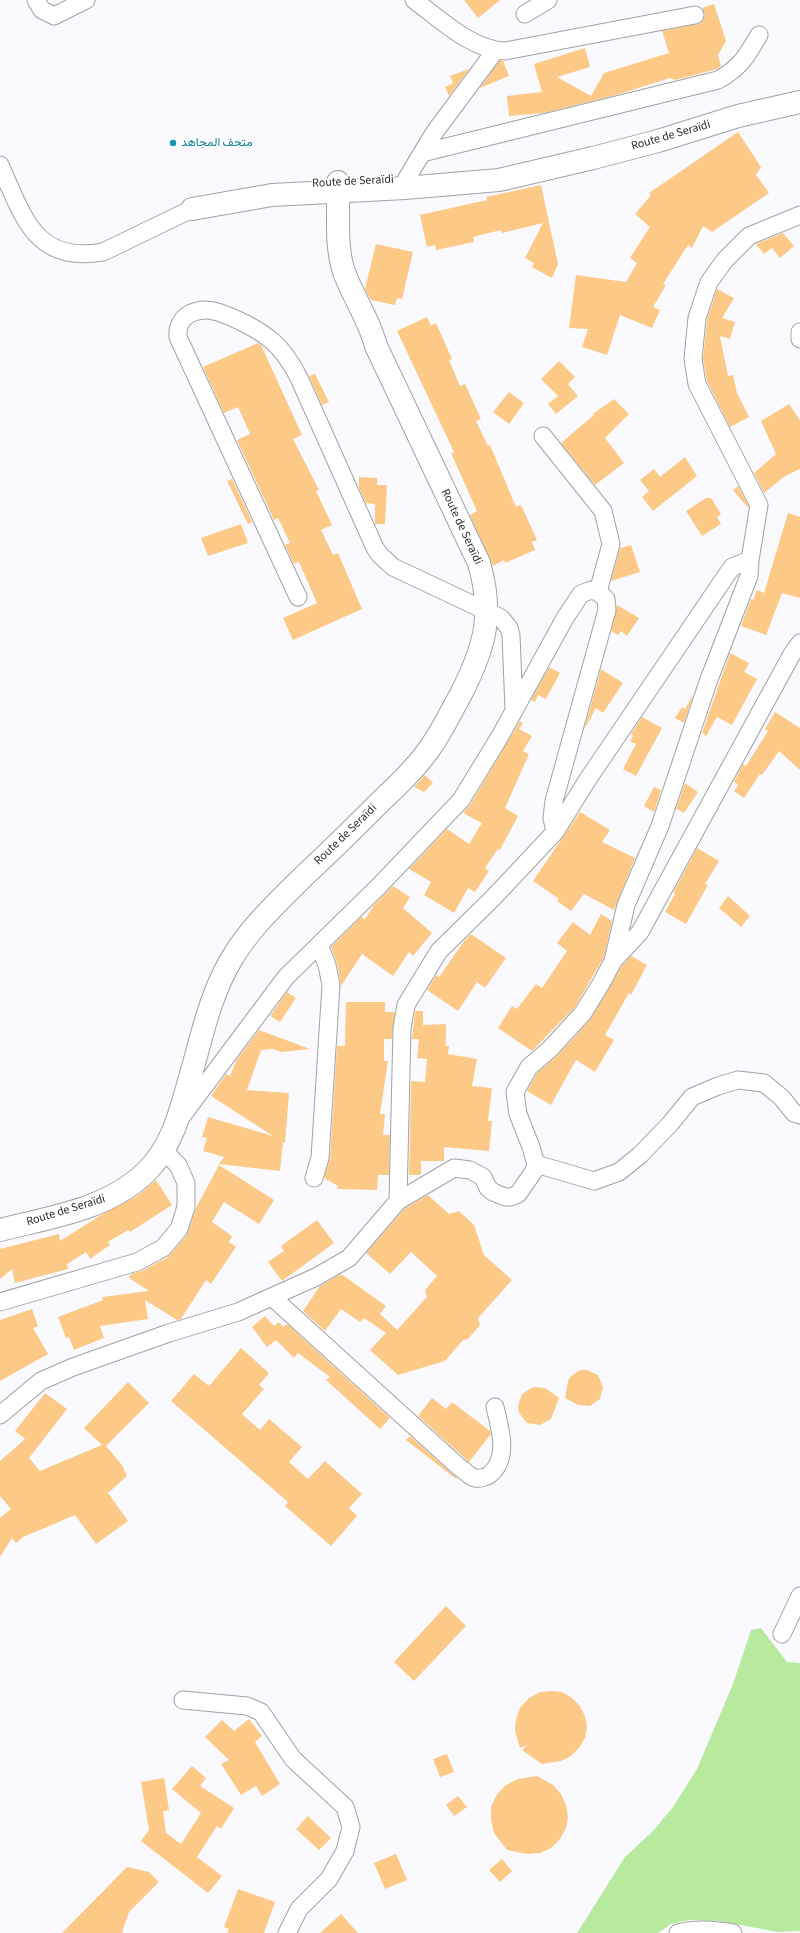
<!DOCTYPE html>
<html>
<head>
<meta charset="utf-8">
<style>
	body { margin:0 }
	canvas { display:block; background:#fafafe }
</style>
</head>
<body>
<canvas width="800" height="1933"></canvas>
<script>
const ctx = document.querySelector('canvas').getContext('2d');
ctx.lineJoin = 'round';
function paint(path, color) {
  ctx.fillStyle = color;
  ctx.fill(path, 'evenodd');
}
function trace(path, color, width, dash) {
  ctx.strokeStyle = color;
  ctx.lineWidth = width;
  ctx.lineCap = dash ? 'butt' : 'round';
  ctx.setLineDash(dash || []);
  ctx.stroke(path);
}
function drawText(font, color, halo, rows, align = 'center') {
  ctx.font = font + ' "Source Sans 3",Vazirmatn,sans-serif';
  ctx.lineWidth = 3;
  ctx.setLineDash([]);
  ctx.textBaseline = 'middle';
  ctx.strokeStyle = halo;
  ctx.fillStyle = color;
  for (const [text, x, y, turn = 0] of rows) {
    ctx.save();
    ctx.translate(x, y);
    ctx.rotate((+turn || 0) * Math.PI / 180);
    ctx.textAlign = isNaN(turn) ? turn : align;
    if (halo) ctx.strokeText(text, 0, 0);
    ctx.fillText(text, 0, 0);
    ctx.restore();
  }
}
paint(new Path2D(`
	M761 1628 787 1662 800 1663V1931L778 1932 719 1921 690 1920 671 1924 658 1933H577L625 1857 653 1831 673 1807 697 1769 733 1684 751 1630Z`), '#b7ea9f');
paint(new Path2D(`
	M464 0H500L478 18Z
	M714 4 726 41 718 55 721 66 717 69 675 80 670 78 616 95 544 113 509 116 507 96 542 92 534 64 585 48 590 67 557 77 591 96 604 73 669 53 662 31 701 23 705 14 702 8Z
	M500 60 503 61 509 76 480 88Z
	M469 69 449 96 445 87 453 83 450 76Z
	M738 132 761 167 756 175 769 193 712 232 703 226 692 248 688 245 663 284 666 285 653 307 660 310 652 328 620 315 607 355 582 347 588 329 569 328 576 275 626 282 637 263 630 258 650 227 635 214 651 195 649 193Z
	M541 185 558 264 552 278 532 267 534 263 525 258 543 223 502 233 501 230 473 237 474 242 436 250 435 245 427 247 420 215 487 200 486 197Z
	M783 233 794 246 780 258 772 248 764 254 756 244Z
	M376 244 413 252 402 299 397 298 395 305 371 300 365 289Z
	M717 289 734 298 722 318 735 322 730 339 720 336 728 376 733 375 737 393 749 417 730 427 707 381 703 359 707 320Z
	M427 317 431 326 436 323 452 359 449 360 460 386 465 384 481 419 476 421 488 446 490 445 516 507 521 505 537 540 532 542 535 550 505 563 504 560 493 566 470 515 477 511 451 453 454 452 397 331Z
	M258 343 261 345 302 435 293 439 319 490 316 491 332 525 321 530 333 555 338 553 362 609 293 640 283 618 317 603 299 562 294 564 285 545 290 543 278 518 274 520 237 440 250 434 238 407 224 413 203 367Z
	M559 361 575 377 568 384 578 396 556 414 548 404 558 396 541 379Z
	M315 374 329 402 322 405 309 376Z
	M509 392 524 403 509 424 493 412Z
	M614 399 629 414 605 438 624 463 595 485 561 443 594 415 593 414Z
	M789 404 800 420V469L785 476 764 493 754 473 776 454 761 421Z
	M685 457 697 476 653 511 642 497 649 491 640 480 654 469 660 477Z
	M359 477 377 478V485H387L385 524H375V504L366 503 359 488Z
	M232 479 252 522 248 524 227 481Z
	M738 486 749 507 748 508 733 490Z
	M706 498H711L721 514 717 517 721 524 702 536 686 511Z
	M788 513 800 517V598L782 593 766 635 741 626 751 599 753 600 757 590 764 593Z
	M241 524 248 543 208 556 201 538Z
	M631 545 640 572 611 581 620 548Z
	M617 605 639 618 627 636 621 631 618 635 611 631Z
	M730 653 749 663 744 672 757 679 732 725 717 717 706 736 702 733Z
	M549 667 560 673 546 699 538 695 535 702 531 700Z
	M601 669 623 683 603 713 596 708 584 730Z
	M694 693 684 723 675 718 682 707 685 709Z
	M775 712 800 728V770L779 751 762 775 760 774 744 798 734 791 738 785 734 782 743 764 746 766 768 731 765 729Z
	M642 717 662 728 636 776 623 769 636 744 630 741 633 736 631 734Z
	M520 721 523 723 519 729 532 736 523 751 529 754 505 808 518 816 500 850 498 849 485 868 489 871 475 892 468 888 454 913 424 895 431 882 409 869 447 829 469 844 482 823 463 813 470 805Z
	M425 775 433 783 424 792 414 787Z
	M685 783 698 792 684 813 677 809 675 812Z
	M654 787 661 790 654 812 644 806Z
	M580 812 610 830 602 842 635 858 614 910 584 894 571 911 557 901 559 899 533 881Z
	M697 848 719 861 705 884 708 885 686 924 665 912 675 894 673 893Z
	M393 886 410 897 403 908 432 933 413 956 409 952 393 976 362 954 341 986 337 963 331 947 361 917 365 919 374 905Z
	M728 896 750 916 741 927 719 908Z
	M601 914 612 921 604 957 575 1007 532 1051 498 1028 512 1006 517 1009 536 984 542 988 567 951 557 943 573 922 590 935Z
	M471 934 506 958 485 988 477 982 458 1011 427 990 436 975 439 977 464 941Z
	M631 956 647 965 631 995 629 993 605 1035 614 1040 595 1072 576 1060 551 1105 527 1091 537 1073 557 1056 590 1020 621 967Z
	M287 992 296 998 280 1022 270 1016Z
	M346 1002H385V1012H395L392 1039H384V1061H388L380 1114H385L383 1135H390L389 1175H378L377 1190 337 1189 338 1186 324 1178 330 1159 337 1046H345Z
	M415 1011H423V1025L446 1024V1046H449L448 1054 477 1059 472 1086 492 1088 488 1121H492L489 1151 444 1147V1161H421V1175H409L411 1081 425 1082 427 1059 417 1058 419 1039H412Z
	M259 1030 310 1049 281 1052 273 1049 261 1050 247 1090 289 1093 285 1143 283 1142 280 1171 219 1164 224 1157 203 1151 207 1138 202 1137 208 1117 273 1136 211 1096 226 1074 230 1076 236 1061Z
	M219 1165 274 1200 259 1224 224 1202 212 1222 232 1236 229 1242 236 1247 211 1284 206 1280 181 1319 177 1320 145 1300 148 1319 100 1326 104 1338 74 1350 69 1337 66 1338 58 1317 103 1300 102 1297 149 1291 129 1278 131 1274 142 1271 168 1257 187 1235 196 1208Z
	M156 1180 172 1205 130 1232 128 1230 108 1242 110 1245 90 1259 86 1252 67 1264 68 1269 15 1283 12 1269 0 1279V1249L59 1234 60 1241 101 1215 137 1196Z
	M428 1195 449 1214 459 1211 474 1225 484 1255 512 1280 478 1318 480 1325 468 1339 463 1340 445 1361 398 1375 370 1350 386 1333 364 1318 360 1322 341 1309 325 1331 303 1311 320 1286 341 1274 386 1306 380 1314 397 1330 427 1297 425 1290 437 1276 411 1252 390 1274 366 1253 404 1209Z
	M317 1220 334 1243 282 1281 268 1262 284 1251 281 1246Z
	M32 1309 38 1326 33 1328 48 1354 0 1381V1320Z
	M265 1316 274 1326 279 1322 283 1327 287 1324 390 1418 380 1429 326 1380 330 1377 298 1353 294 1358 276 1340 267 1347 252 1327Z
	M241 1348 269 1373 259 1385 264 1389 242 1414 260 1430 269 1419 302 1447 289 1462 308 1479 325 1461 362 1494 349 1508 357 1516 331 1546 285 1506 288 1502 171 1401 194 1374 209 1386Z
	M580 1370H587L598 1375 603 1387 600 1399 590 1406 578 1405 565 1398 568 1381 571 1376Z
	M128 1382 149 1403 106 1446 122 1465 127 1476 108 1493 128 1521 96 1544 75 1515 23 1537 16 1543 12 1538 0 1557V1518L11 1509 0 1496V1461L25 1439 15 1431 45 1393 67 1409 29 1458 40 1471 102 1445 84 1428Z
	M533 1387 545 1388 559 1398 551 1419 540 1425 527 1423 519 1413 518 1406 522 1394Z
	M432 1398 446 1409 452 1402 490 1431 491 1434 469 1462 418 1416Z
	M410 1436 457 1478 456 1479 406 1440Z
	M446 1606 466 1626 414 1681 394 1662Z
	M551 1691 562 1692 572 1698 580 1706 585 1716 587 1727 585 1738 579 1748 571 1756 561 1761 542 1764 522 1750 527 1745 520 1748 515 1731 516 1719 520 1708 529 1698 540 1692Z
	M249 1719 262 1736 255 1742 280 1784 262 1796 256 1786 241 1795 221 1764 229 1760 205 1737 222 1720 234 1731Z
	M447 1754 454 1772 440 1777 433 1759Z
	M192 1766 206 1778 200 1786 234 1808 221 1829 217 1826 197 1857 222 1876 208 1893 141 1841 149 1830 141 1782 164 1778 169 1810 163 1811 166 1833 181 1844 201 1813 172 1789Z
	M537 1776 553 1785 561 1794 566 1805 568 1817 566 1828 560 1839 551 1848 540 1853 527 1854 507 1850 494 1833 491 1820V1807L497 1794 506 1785 518 1779Z
	M458 1796 467 1807 454 1816 446 1805Z
	M308 1816 331 1838 319 1850 296 1829Z
	M396 1854 407 1880 385 1889 374 1863Z
	M502 1859 512 1871 500 1882 489 1870Z
	M127 1867 149 1872 159 1882 129 1912 122 1933H62Z
	M238 1889 275 1902 264 1933H227L229 1929 224 1927Z
	M341 1914 358 1933H320Z`), '#fcc986');
const street = new Path2D(`
	M36 0 42 10 54 16 86 0
	M414 0C440 19 472 50 505 51L695 15
	M525 14 548 0
	M422 153 718 80C740 68 747 56 759 35
	M0 165C23 216 35 264 103 252L192 209
	M407 178 434 133 495 51
	M800 332V339
	M543 436 603 511 611 544 598 592 606 599 607 610 554 801 552 818 555 832
	M298 597 178 337C176 314 199 306 218 312 236 318 258 329 272 341 284 351 292 364 299 378L375 548 380 555 393 567 501 618 509 628 511 635 514 709
	M613 961 626 905 660 826 708 682 749 576 750 560
	M182 1116 286 977 378 887 461 800 499 738 565 618 581 594 591 590 598 592
	M536 1164 594 1181 619 1172 640 1155 670 1124 692 1097 718 1086 738 1080 764 1083 782 1098 794 1113 800 1115
	M314 1178 320 1158 331 985 327 965 319 945
	M398 1201 402 1028 406 1005 439 951 492 899 555 832 588 779 732 567 750 560 759 505 697 384 693 359 697 318 709 282 725 260 749 236 800 215
	M272 1297 459 1467C464 1470 469 1476 475 1478 479 1479 486 1477 489 1475 510 1459 500 1428 495 1407
	M0 1302 137 1262 163 1248 179 1229 186 1207V1183L178 1165 164 1151
	M0 1415 41 1381 73 1367 169 1333 238 1312 316 1277 349 1258 398 1201 449 1171 454 1168 470 1170 483 1177 488 1188 493 1192 505 1197H511L518 1194 534 1171 536 1164 531 1147 518 1114 515 1092 529 1067 550 1049 583 1013 602 982 613 961 640 932 792 654 800 643
	M782 1634 800 1596
	M183 1700 247 1706 261 1712 293 1759 345 1807 351 1827 345 1851 329 1879 299 1909 287 1933
	M678 1933C697 1928 714 1930 733 1933`);
const secondary = new Path2D(`
	M192 209 272 195 405 188 499 180 593 158 658 141 738 116 800 102
	M0 1230C50 1217 107 1210 146 1172 171 1148 180 1114 189 1081 201 1041 209 997 231 960 250 927 279 901 306 874 331 851 355 827 379 803 397 786 416 768 430 748 442 731 451 712 461 694 485 647 494 615 479 563L376 346C369 319 353 297 344 272 335 246 339 210 338 182`);
trace(street, '#a1a2a5', 19);
trace(secondary, '#a1a2a5', 24);
trace(street, '#fff', 17);
trace(secondary, '#fff', 22);
for (const [x, y, r, color] of [
	[173,143,4,"#0f9aa8"]
]) {
  const dot = new Path2D();
  dot.arc(x, y, r, 0, 2 * Math.PI);
  ctx.fillStyle = color;
  ctx.fill(dot);
  trace(dot, '#fff', 1.5);
}
drawText('12px', '#2d2e2f', '#fff', [
	["Route de Seraïdi",671,136,-16],
	["Route de Seraïdi",353,182,-3],
	["Route de Seraïdi",461,527,65],
	["Route de Seraïdi",346,835,-44],
	["Route de Seraïdi",66,1211,-17]
]);
drawText('12px', '#0d838f', '#fff', [
	["متحف المجاهد",181,143]
], 'left');
</script>
</body>
</html>
